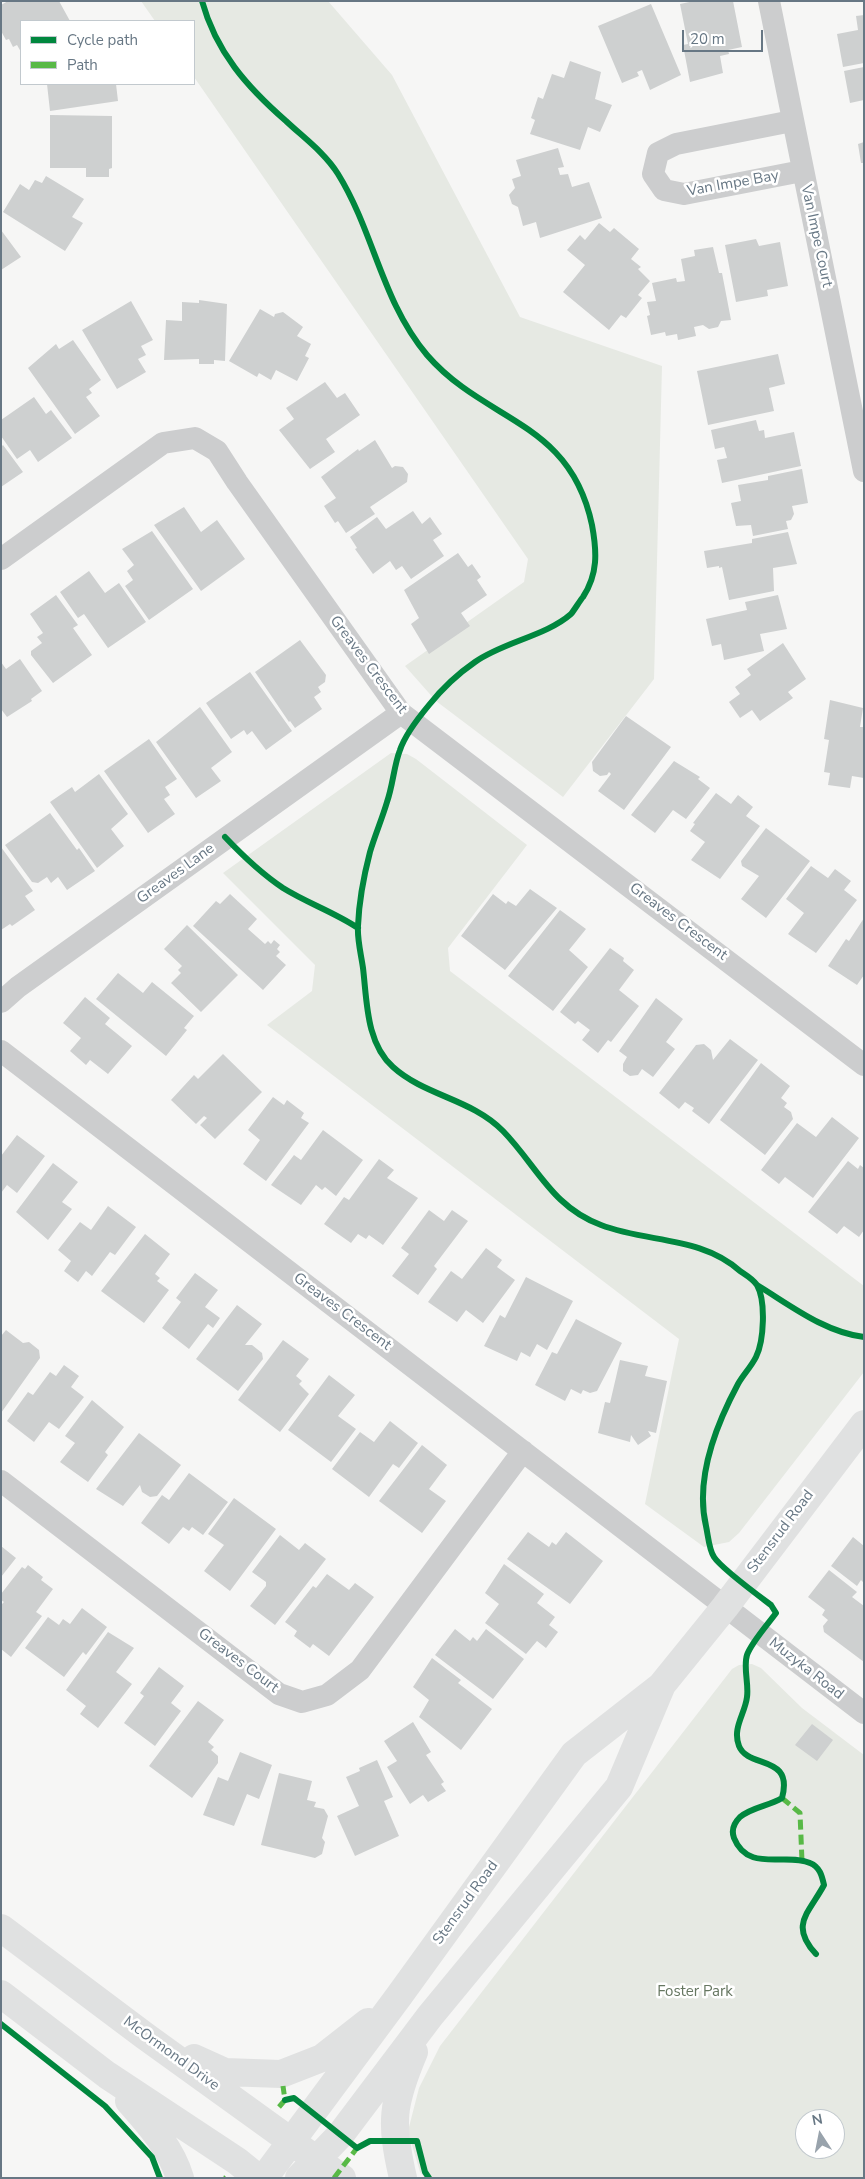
<!DOCTYPE html>
<html>
<head>
<meta charset="utf-8">
<style>
	body { margin:0 }
	#map { position:relative; width:865px; height:2179px; overflow:hidden; background:#f6f6f5; font-family:"Nunito Sans",sans-serif }
	canvas { display:block }
	.frame { position:absolute; inset:0; border:2px solid #677784; pointer-events:none }
	.legend { position:absolute; left:20px; top:20px; width:175px; height:65px; box-sizing:border-box; background:#fff; border:1px solid #c2c9ce; margin:0; padding:6px 9px; list-style:none; font-size:15px; color:#677784 }
	.legend li { display:flex; align-items:center; gap:10px; height:25px }
	.legend b { width:25px; border:1px solid #c2c9ce }
	.north { position:absolute; left:795px; top:2109px; width:50px; height:50px; box-sizing:border-box; background:#fff; border:1px solid #c2c9ce; border-radius:50%; rotate:349deg; font-size:14px; font-weight:700; line-height:20px; text-align:center; color:#677784 }
	.north::after { content:''; display:block; margin:auto; width:18px; height:22px; background:#99a3ac; clip-path:polygon(50% 0,100% 100%,50% 72%,0 100%) }
	.scale { position:absolute; left:682px; top:30px; width:81px; height:22px; box-sizing:border-box; border:2px solid #677784; border-top:0; padding-left:6px; font-size:15px; line-height:18px; white-space:nowrap; color:#677784; -webkit-text-stroke:4px #fff; paint-order:stroke }
</style>
</head>
<body>
<div id="map">
<canvas width="865" height="2179"></canvas>
<div class="frame"></div>
<ul class="legend">
<li><b style="height:6px;background:#00873e"></b>Cycle path</li>
<li><b style="height:6px;background:#58b947"></b>Path</li>
</ul>
<div class="north">N</div>
<div class="scale">20 m</div>
</div>
<script>
const ctx = document.querySelector('canvas').getContext('2d');
ctx.lineJoin = 'round';
function paint(path, color) {
  ctx.fillStyle = color;
  ctx.fill(path, 'evenodd');
}
function trace(path, color, width, dash) {
  ctx.strokeStyle = color;
  ctx.lineWidth = width;
  ctx.lineCap = dash ? 'butt' : 'round';
  ctx.setLineDash(dash || []);
  ctx.stroke(path);
}
function drawText(font, color, halo, rows, align = 'center') {
  ctx.font = font + ' "Nunito Sans",sans-serif';
  ctx.lineWidth = 5;
  ctx.setLineDash([]);
  ctx.textBaseline = 'middle';
  ctx.strokeStyle = halo;
  ctx.fillStyle = color;
  for (const [text, x, y, turn = 0] of rows) {
    ctx.save();
    ctx.translate(x, y);
    ctx.rotate((+turn || 0) * Math.PI / 180);
    ctx.textAlign = isNaN(turn) ? turn : align;
    if (halo) ctx.strokeText(text, 0, 0);
    ctx.fillText(text, 0, 0);
    ctx.restore();
  }
}
paint(new Path2D(`
	M141 1H328L392 75 520 317 662 366 654 679 563 797 436 701 405 666 524 582 528 559 194 77V21H155Z
	M391 753 407 754 416 759 527 845 448 948 450 971 864 1286V1372L739 1533 729 1542 704 1547 645 1504 679 1339 267 1025 312 991 315 965 223 873Z
	M752 1664 761 1668 802 1708 864 1755V2178H425L420 2172 408 2131 419 2088 440 2046 732 1669 739 1665ZM805 2119H835V2149H805Z`), '#e6e9e3');
paint(new Path2D(`
	M8 1H59L70 21H21V52L17 45 13 47 9 39 6 40 1 31V5Z
	M694 1H733L742 47 728 50 729 54 720 56 723 73 690 82 683 45 688 44 680 4Z
	M651 4 681 75 650 90 642 70 637 72 639 76 622 83 598 26Z
	M864 15V63L843 67 837 34 858 30 856 16Z
	M570 61 601 72 595 99 612 105 600 132 588 127 580 150 530 134 535 120 531 118 538 97 543 99 552 74 564 78Z
	M864 67V100L850 103 844 71Z
	M47 84H116L118 101 50 111Z
	M50 115 112 116V168L109 169V177H86V168H50Z
	M864 142V163H861L858 144Z
	M558 148 564 167 558 168 560 175 568 174 572 187 589 182 602 218 540 238 536 222 523 226 518 207 512 204 509 195 515 188 512 179 521 176 516 160Z
	M46 176 84 199 72 217 83 223 65 251 3 212 20 184 29 190 35 180 42 183Z
	M599 223 610 232 614 228 639 249 631 259 641 267 638 269 650 281 638 295 642 298 626 318 621 315 609 330 563 292 585 265 567 250 580 235 585 240Z
	M1 230 21 257 1 270Z
	M756 239 759 246 780 242 788 286 767 290 768 296 736 302 725 245Z
	M713 247 719 273H722L731 320 721 321 718 327 709 329 703 325 694 327 696 336 678 340 677 334 666 336 665 332 651 335 647 316 650 315 647 302 656 301 652 283 676 278 677 282 685 281 681 259 695 256 694 250Z
	M199 300 227 304 225 361 214 360V364H199V359L164 360 166 320 182 321V302L199 303Z
	M131 301 153 340 141 346 146 355 138 359 146 372 117 389 82 330Z
	M260 309 274 317 275 314 283 312 303 327 297 336 311 344 305 356 309 358 297 381 276 370 271 380 259 373 257 377 229 361Z
	M73 340 101 380 89 389 92 393 86 397 100 416 75 434 28 368 56 344 59 349Z
	M778 354 785 384 769 388 774 411 708 425 697 371Z
	M325 382 337 398 345 393 360 415 326 439 335 452 310 469 279 430 294 419 286 408Z
	M34 397 46 414 51 410 72 438 38 462 30 450 17 459 1 436V420Z
	M756 420 759 431 764 430 765 438 794 432 801 466 722 483 717 460 727 458 724 447 715 449 711 430Z
	M375 440 392 468 395 466 403 467 408 474 407 482 370 507 375 514 346 533 338 521 335 523 324 506 336 498 321 477 358 449 359 451Z
	M3 445 23 472 1 487V447Z
	M802 469 808 503 792 506 794 514 791 520 786 521 788 529 753 536 751 525 736 526 731 503 741 501 738 485 768 480V476Z
	M184 507 201 532 217 520 245 559 201 591 154 525Z
	M413 511 422 524 430 517 442 534 433 540 444 556 411 579 402 566 396 570 390 561 373 574 355 549 357 548 350 537 377 517 386 529Z
	M152 531 193 589 149 620 125 586 133 580 127 571 134 565 122 549Z
	M788 532 797 564 773 568 774 591 729 600 722 567 719 568V566L707 568 704 551 752 543V539Z
	M458 553 468 567 472 564 481 577 477 580 487 595 461 613 470 626 429 654 411 624 419 618 404 590Z
	M89 571 105 593 119 583 146 622 108 648 84 614 78 618 60 592Z
	M56 595 78 625 73 628 92 655 53 683 31 655V651L42 643 37 637 43 633 30 614Z
	M778 595 787 629 760 634 764 651 724 660 721 644 712 646 706 619 747 610 745 602Z
	M300 640 326 675 325 682 318 687 321 692 314 697 322 709 295 728 290 721 289 722 255 672Z
	M783 643 806 679 788 692 793 698 760 721 752 710 740 718 729 702 740 694 735 687 751 675 747 669Z
	M20 659 42 691 31 699 32 701 7 717 1 709V662L6 669Z
	M250 672 292 731 266 750 252 731 247 735 244 730 231 739 206 703Z
	M830 700 863 708 860 727H864V778L852 776 850 788 828 785 830 773 824 772 829 740 824 739Z
	M200 707 232 752 211 768 221 781 196 798 156 742Z
	M626 716 671 747 624 810 598 791 611 774 609 772 607 775 600 776 593 771 592 762Z
	M149 739 177 779 165 787 170 795 164 799 175 814 148 833 104 771Z
	M674 761 700 777 698 779 710 788 686 819 673 810 655 833 631 815Z
	M99 774 128 814 111 829 124 846 97 868 50 802 72 787 75 792Z
	M716 793 731 804 738 795 753 807 746 816 760 826 720 879 691 860 705 842 690 831 695 824 693 823Z
	M50 813 77 850 79 848 95 871 67 890 58 877 51 883 47 877 38 883 32 882 5 845Z
	M766 828 810 861 766 918 741 899 759 876 742 866 741 861Z
	M1 847 33 891 25 896 35 910 12 926 10 924 1 930Z
	M811 866 828 878 835 869 851 881 844 890 857 900 816 953 788 934 804 913 786 899Z
	M530 889 557 908 505 970 461 936 493 894 506 904 508 901 516 906Z
	M230 894 257 919 248 929 265 944 268 941 271 944 274 940 280 945 277 949 280 952 276 956 286 965 263 990 193 926 216 901 220 904Z
	M560 910 586 929 569 950 588 967 553 1011 508 976Z
	M864 918V975L857 985 828 966 846 939 849 941Z
	M187 925 238 975 201 1012 171 983 181 973 178 970 182 966 164 949Z
	M610 948 624 958 623 961 634 970 619 990 639 1006 611 1042 608 1040 598 1053 582 1040 590 1030 578 1021 575 1024 560 1012Z
	M118 973 143 993 152 982 194 1016 184 1028 187 1030 166 1056 96 999Z
	M85 997 110 1018 105 1024 132 1046 108 1074 90 1060 86 1065 70 1051 81 1038 63 1023Z
	M656 998 683 1019 666 1042 675 1049 653 1077 642 1069 638 1075 630 1076 623 1071V1064L627 1057 619 1051Z
	M730 1039 758 1060 709 1124 692 1111 694 1108 685 1102 679 1109 659 1093 696 1045 704 1044 711 1050 713 1060Z
	M223 1054 262 1092 215 1139 200 1125 207 1118 204 1116 196 1124 171 1100 194 1075 198 1079Z
	M761 1063 790 1086 781 1098 787 1103 784 1107 791 1112 793 1119 765 1155 720 1120Z
	M273 1097 284 1105 287 1100 304 1113 301 1118 309 1123 266 1181 243 1164 260 1140 248 1130Z
	M832 1117 859 1138 813 1198 785 1177 779 1184 761 1170 797 1123 816 1137Z
	M323 1130 363 1160 336 1196 325 1187 322 1190 316 1185 301 1205 271 1185 294 1155 301 1160Z
	M17 1135 45 1156 17 1193 7 1185 1 1193V1156Z
	M379 1159 394 1170 387 1178 418 1198 383 1245 369 1235 366 1239 358 1234 351 1243 324 1224 344 1197 349 1200Z
	M848 1161 858 1169 860 1165 864 1168V1230L859 1237 844 1226 837 1234 808 1212Z
	M53 1163 78 1182 62 1202 72 1209 48 1240 16 1212Z
	M108 1206 136 1227 115 1255 110 1252 92 1276 86 1271 78 1282 64 1271 71 1261 58 1250 80 1222 91 1230Z
	M429 1210 444 1221 452 1210 468 1221 434 1266 437 1269 418 1295 392 1276 409 1254 401 1248Z
	M145 1234 170 1254 155 1274 160 1278 157 1281 169 1290 144 1323 101 1291Z
	M486 1248 502 1260 497 1267 515 1280 483 1323 466 1310 457 1322 428 1302 451 1271 462 1279Z
	M195 1273 218 1290 205 1307 220 1318 213 1328 208 1324 189 1349 162 1328 181 1302 176 1298Z
	M526 1277 573 1301 547 1350 537 1344 530 1357 521 1352 517 1361 484 1346 500 1315 505 1318Z
	M237 1305 262 1324 245 1345H252L262 1353 263 1359 238 1391 196 1359Z
	M576 1319 622 1343 597 1391 590 1393 583 1390 581 1394 571 1389 565 1401 535 1385 552 1352 557 1354Z
	M6 1330 23 1343 29 1342 39 1350 40 1358 1 1413V1336Z
	M283 1340 309 1359 296 1376 302 1381 299 1384 309 1394 280 1432 238 1400Z
	M620 1360 648 1366 645 1376 667 1381 656 1433 648 1431 651 1436 638 1445 631 1435 630 1442 598 1433 605 1402 610 1403Z
	M64 1365 79 1376 71 1387 84 1397 59 1429 49 1422 34 1442 7 1421 28 1392 33 1395 50 1372 56 1376Z
	M329 1375 355 1395 338 1416 356 1429 331 1462 288 1430Z
	M92 1400 124 1427 105 1452 108 1455 88 1482 60 1462 75 1443 65 1436Z
	M390 1421 418 1443 399 1468 393 1464 369 1497 332 1469 360 1432 374 1442Z
	M139 1433 181 1465 157 1496 150 1497 142 1492 140 1485 123 1506 96 1489Z
	M422 1445 447 1465 429 1489 446 1501 422 1533 379 1501Z
	M189 1473 228 1502 203 1535 192 1527 189 1531 183 1527 169 1544 141 1523 162 1495 169 1500Z
	M234 1498 276 1529 230 1591 204 1571 224 1545 208 1534Z
	M528 1532 549 1547 552 1542 556 1545 566 1532 603 1561 570 1604 507 1559Z
	M280 1535 299 1550 305 1543 326 1559 275 1625 250 1606 266 1586V1582L252 1572Z
	M853 1537 864 1546V1583L861 1580 857 1586 831 1566Z
	M1 1546 16 1558 1 1577Z
	M504 1564 544 1594 537 1603 555 1617 549 1625 558 1632 546 1648 537 1641 526 1654 485 1623 499 1604 485 1593Z
	M28 1565 43 1577 41 1580 53 1589 36 1612 42 1616 11 1657 1 1649V1605L4 1602 1 1600V1594L22 1567 25 1569Z
	M829 1570 857 1592 852 1597 864 1606V1662L824 1632 823 1626 828 1620 822 1615 825 1610 808 1597Z
	M327 1574 349 1590 355 1583 374 1597 329 1656 313 1644 310 1648 294 1636 297 1631 285 1622 313 1586 316 1588Z
	M82 1608 107 1627 86 1655 83 1652 64 1677 25 1648 48 1617 59 1625 63 1619 70 1624Z
	M455 1629 470 1641 473 1637 477 1641 486 1629 524 1659 493 1699 435 1655Z
	M108 1632 134 1648 116 1672 132 1684 98 1728 80 1714 86 1706 66 1690Z
	M432 1658 461 1680 458 1683 492 1709 461 1750 419 1717 429 1700 413 1687Z
	M159 1667 184 1686 171 1703 181 1711 155 1746 124 1723 144 1696 140 1693Z
	M198 1701 224 1720 208 1742 214 1747 211 1750 218 1756V1763L192 1798 149 1766Z
	M413 1722 431 1752 426 1755 444 1782 441 1784 446 1791 428 1802 423 1795 410 1804 387 1767 397 1761 384 1741Z
	M812 1724 833 1740 817 1761 795 1745Z
	M240 1752 272 1765 259 1799 247 1794 234 1826 203 1815 218 1777 228 1781Z
	M377 1760 393 1797 384 1801 399 1836 355 1856 337 1816 359 1806 346 1777 360 1771 359 1768Z
	M279 1773 312 1781 307 1800 316 1802 314 1807 324 1809 328 1816 322 1838 325 1842 322 1854 315 1858 261 1845Z`), '#ced0d0');
trace(new Path2D(`
	M769 1 864 471
	M792 121 676 144 658 153 653 174 664 190 684 194 802 171
	M1 559 163 443 195 438 217 451 237 482 401 713 864 1065
	M1 1002 18 987 401 713
	M1 1051 864 1713
	M1 1481 279 1694 302 1702 327 1695 360 1670 523 1451`), '#cccdce', 22);
trace(new Path2D(`
	M1 1928 145 2036 342 2178
	M1 1994 107 2075 237 2161 258 2178
	M194 2058 225 2072 281 2074 322 2058 368 2022
	M129 2101C149 2124 171 2148 180 2178
	M264 2178 399 1996 574 1754 661 1686 725 1607 864 1424
	M299 2178 341 2134 430 2016 619 1787 661 1687
	M403 2178C390 2122 392 2104 414 2052`), '#e0e1e1', 28);
trace(new Path2D(`
	M782 1798 800 1813 802 1861
	M279 2107 285 2100 283 2086
	M225 2178 226 2177
	M334 2178 357 2148`), '#58b947', 5, [10, 5]);
trace(new Path2D(`
	M202 1C216 52 247 87 286 121 304 138 325 153 338 174 374 232 382 302 427 355 486 423 570 420 592 525 597 552 598 574 583 597 581 599 573 612 571 614 546 636 503 642 475 662 459 673 441 690 429 705 419 717 405 735 400 750 394 765 393 785 387 802 382 819 375 835 370 852 364 875 359 901 358 926 357 939 361 954 363 968 367 1001 366 1043 393 1067 425 1096 472 1099 503 1131 537 1166 552 1207 601 1225 648 1243 701 1236 740 1271 746 1275 753 1279 757 1285 766 1301 764 1341 756 1357 751 1367 743 1375 738 1384 716 1425 695 1479 706 1526 708 1535 709 1550 714 1557 721 1568 759 1596 771 1605L776 1613C768 1624 751 1643 747 1655 743 1667 749 1684 747 1697 745 1714 732 1728 739 1746 748 1769 794 1754 782 1798 769 1806 752 1807 740 1817 734 1823 731 1830 734 1838 748 1873 785 1852 810 1863 820 1867 822 1876 824 1885 809 1913 789 1925 816 1954
	M225 837C243 856 262 874 283 888 307 903 334 912 358 928
	M757 1285C790 1305 824 1332 864 1337
	M1 2024 105 2106 152 2157 160 2178
	M285 2100 294 2098 357 2148 370 2141H417L425 2172 429 2178`), '#00873e', 6);
drawText('15px', '#677784', '#fff', [
	["Van Impe Bay",733,184,-10],
	["Van Impe Court",816,236,78],
	["Greaves Crescent",368,665,53],
	["Greaves Lane",176,874,-36],
	["Greaves Crescent",678,922,37],
	["Greaves Crescent",342,1312,37],
	["Stensrud Road",781,1532,-53],
	["Greaves Court",238,1661,37],
	["Muzyka Road",806,1669,38],
	["Stensrud Road",466,1903,-54],
	["McOrmond Drive",171,2054,36]
]);
drawText('15px', '#667761', '#fff', [
	["Foster Park",695,1992]
]);
</script>
</body>
</html>
